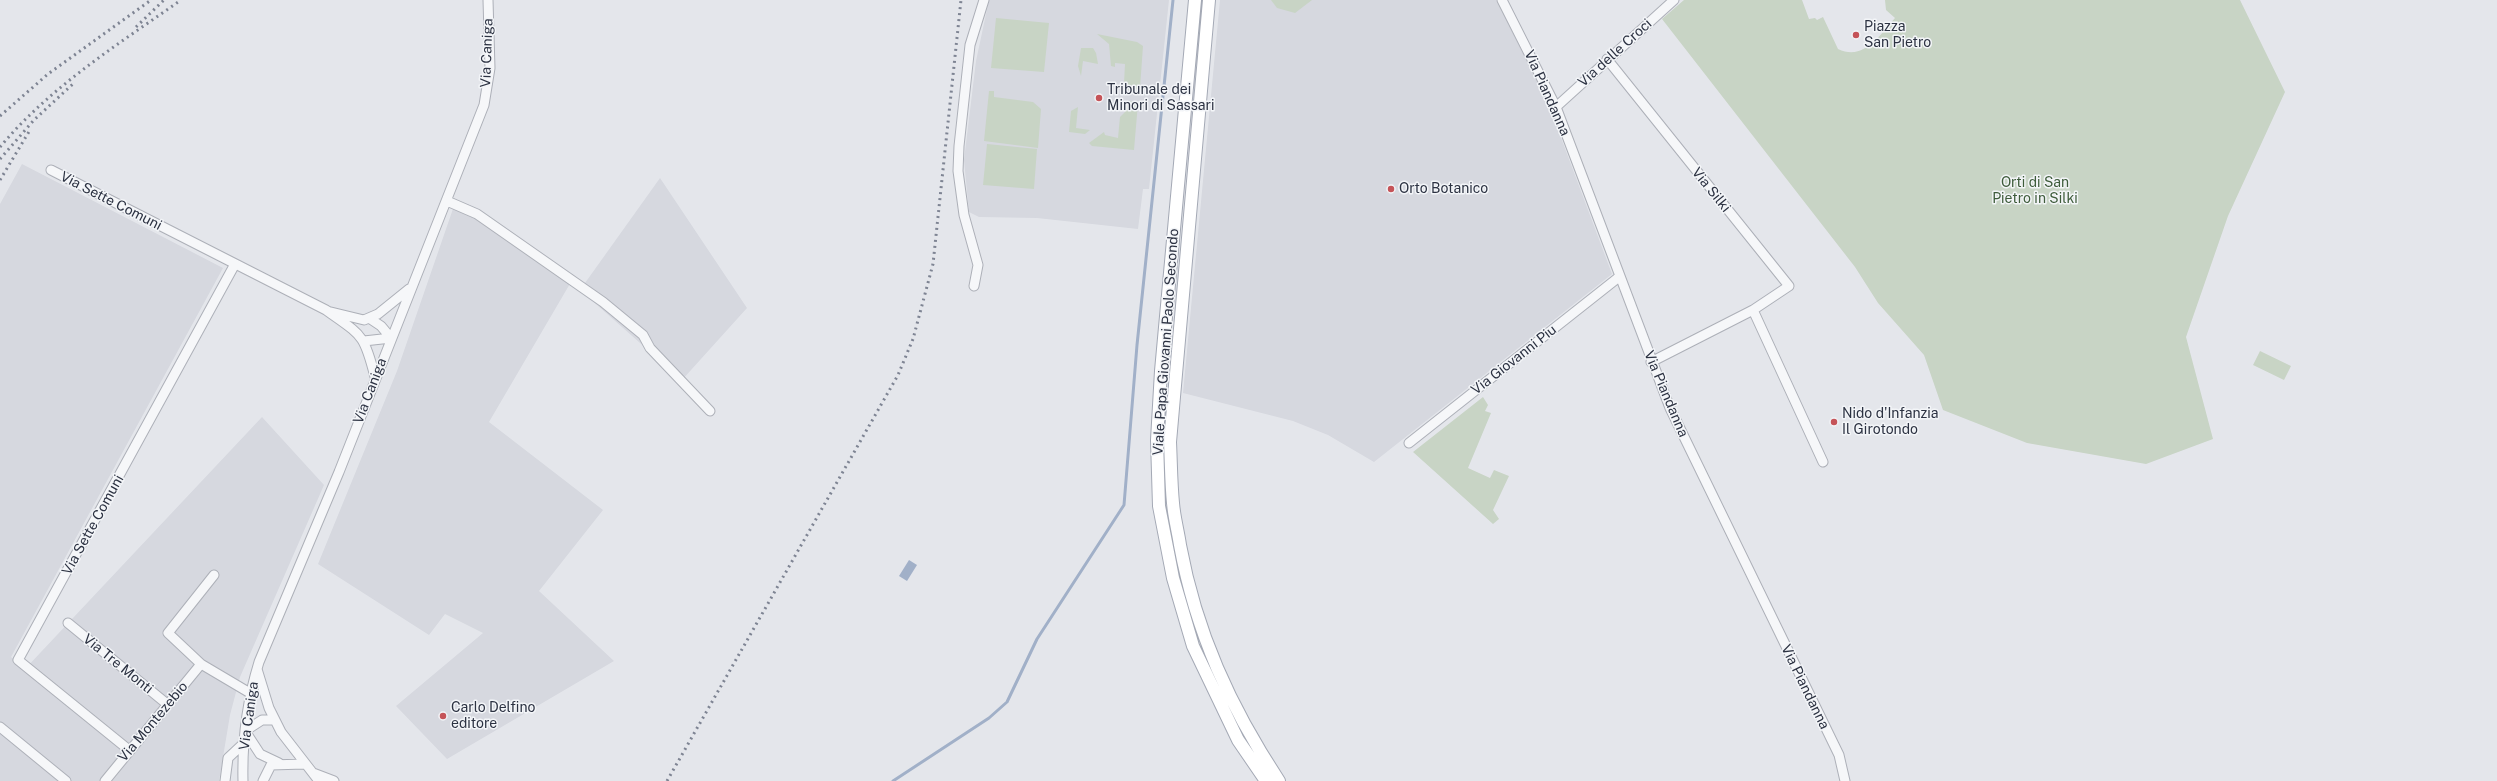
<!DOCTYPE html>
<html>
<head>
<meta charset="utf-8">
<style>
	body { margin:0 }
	canvas { display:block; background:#e4e6eb }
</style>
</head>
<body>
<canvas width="2497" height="781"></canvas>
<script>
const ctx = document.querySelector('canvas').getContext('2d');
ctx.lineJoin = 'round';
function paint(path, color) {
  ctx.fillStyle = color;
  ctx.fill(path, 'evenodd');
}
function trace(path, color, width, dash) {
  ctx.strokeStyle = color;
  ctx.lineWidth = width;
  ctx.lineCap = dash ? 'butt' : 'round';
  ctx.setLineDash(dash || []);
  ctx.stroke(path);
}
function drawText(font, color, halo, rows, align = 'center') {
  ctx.font = font + ' "Public Sans",sans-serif';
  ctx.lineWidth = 3;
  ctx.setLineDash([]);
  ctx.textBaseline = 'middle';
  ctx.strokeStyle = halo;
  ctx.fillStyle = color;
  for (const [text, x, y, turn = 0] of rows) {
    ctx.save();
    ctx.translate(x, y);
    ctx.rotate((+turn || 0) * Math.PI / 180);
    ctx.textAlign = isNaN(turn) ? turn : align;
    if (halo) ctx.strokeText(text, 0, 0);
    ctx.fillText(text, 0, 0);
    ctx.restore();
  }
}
paint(new Path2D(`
	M989 0H1169L1149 189H1143L1138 229 1037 218 979 217 969 212 964 160 976 61Z
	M1220 0H1496L1548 103 1612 274 1374 462 1328 435 1293 421 1183 393Z
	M22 164 223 268 11 657 25 669 262 417 324 485 240 677 230 715 219 781H0V204Z
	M660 178 747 308 682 380 580 290Z
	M455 203 571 282 489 422 603 510 539 591 614 661 447 759 396 706 483 633 445 614 429 635 318 564 397 371Z`), '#d6d8df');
paint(new Path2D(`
	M1271 0H1312L1295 13 1277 8Z
	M1684 0H1802L1809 19 1815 18 1817 20 1823 17 1838 49C1864 61 1879 36 1895 18L1886 10 1885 0H2240L2285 92 2228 216 2186 337 2213 439 2146 464 2027 443 1943 410 1924 355 1878 303 1855 267 1662 19Z
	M996 18 1049 23 1044 72 991 68Z
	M1097 34 1137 42 1143 46 1140 88 1129 91 1124 83 1125 64 1115 63V67L1111 66 1109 44Z
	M1081 48H1093L1096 53 1098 64 1083 61 1081 76 1078 66Z
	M989 91H994V97L1033 102 1041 109 1038 148 984 141Z
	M1129 101 1138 103 1134 150 1092 146 1089 143 1104 132 1105 135 1118 138 1120 117 1125 112Z
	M1078 107 1076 128 1090 130 1085 134 1069 132 1071 111Z
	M987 144 1037 149 1034 189 983 185Z
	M2260 351 2291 366 2284 380 2253 365Z
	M1483 397 1488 405 1485 411 1491 413 1468 468 1490 478 1494 470 1509 476 1493 510 1499 519 1493 524 1413 452Z`), '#c8d4c5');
paint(new Path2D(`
	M909 560 917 565 907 581 899 576Z`), '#a1b0c8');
trace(new Path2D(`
	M893 781 989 718 1007 702 1037 639 1124 505 1137 345 1173 0`), '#a1b0c8', 3);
const minor = new Path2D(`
	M1502 0 1556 107 1670 408 1839 755 1845 781
	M1607 59 1789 286 1753 310 1651 362
	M1556 107 1674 0
	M51 170 326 310C362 336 364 333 375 377
	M447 201 477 214 603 302 643 335 650 348 710 411
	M974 286 978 265 964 215 958 171 959 146 970 45 984 0
	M1753 310 1823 462
	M331 312 364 320 378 314 409 289
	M369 318 381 326 391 338
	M364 341 391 338
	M1409 443 1619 277
	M68 623 167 704
	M201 664 168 633 214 575
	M257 669 269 708 281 732 319 781
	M0 727 66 781
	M245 731 260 754 279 763
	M245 731 262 720H275
	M129 750 18 660 235 264
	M313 773 334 781
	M105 781 201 664 250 693
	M225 781 228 758 243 744
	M243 781C242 740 247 701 259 662L339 472 484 105 490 68 488 0
	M263 781 271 765 304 764`);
const major = new Path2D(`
	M1195 0 1161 371 1157 440 1159 506 1173 578 1193 646 1238 740 1266 781
	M1209 0 1170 442C1171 462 1171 483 1173 503 1174 517 1178 531 1180 545 1196 632 1230 707 1279 781`);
trace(minor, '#adb0b8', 11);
trace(major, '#a4a9b5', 14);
trace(minor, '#f6f7f9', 9);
trace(major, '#fff', 12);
trace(new Path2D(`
	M136 27 164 0
	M0 116 48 74 151 0
	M0 147C50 87 117 45 181 0
	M0 159 34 120 75 82
	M0 180 30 130
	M667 781 898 375 913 339 933 264 961 0`), '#7e8493', 3, [2, 4]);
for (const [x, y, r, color] of [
	[1856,35,4,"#c55358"],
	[1099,98,4,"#c55358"],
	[1391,189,4,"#c55358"],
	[1834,422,4,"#c55358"],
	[443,716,4,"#c55358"]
]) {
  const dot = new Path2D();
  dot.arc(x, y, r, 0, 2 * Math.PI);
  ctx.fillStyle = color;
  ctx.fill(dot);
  trace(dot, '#f3f5f8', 1.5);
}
drawText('14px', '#2c3242', '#f3f5f8', [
	["Piazza",1864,27],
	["San Pietro",1864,43],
	["Tribunale dei",1107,90],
	["Minori di Sassari",1107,106],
	["Orto Botanico",1399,189],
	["Nido d'Infanzia",1842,414],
	["Il Girotondo",1842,430],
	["Carlo Delfino",451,708],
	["editore",451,724]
], 'left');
drawText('14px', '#2c3242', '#f3f5f8', [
	["Via Caniga",487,53,-88],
	["Via delle Croci",1615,53,-42],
	["Via Piandanna",1547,93,66],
	["Via Silki",1711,190,51],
	["Via Sette Comuni",111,201,27],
	["Viale Papa Giovanni Paolo Secondo",1166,342,-86],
	["Via Giovanni Piu",1514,360,-38],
	["Via Caniga",370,391,-69],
	["Via Piandanna",1666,394,67],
	["Via Sette Comuni",93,525,-61],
	["Via Tre Monti",118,664,39],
	["Via Piandanna",1805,687,64],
	["Via Caniga",249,716,-82],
	["Via Montezebio",153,722,-50]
]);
drawText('14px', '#3e5c3b', '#f3f5f8', [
	["Orti di San",2035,183],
	["Pietro in Silki",2035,199]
]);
</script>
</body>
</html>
